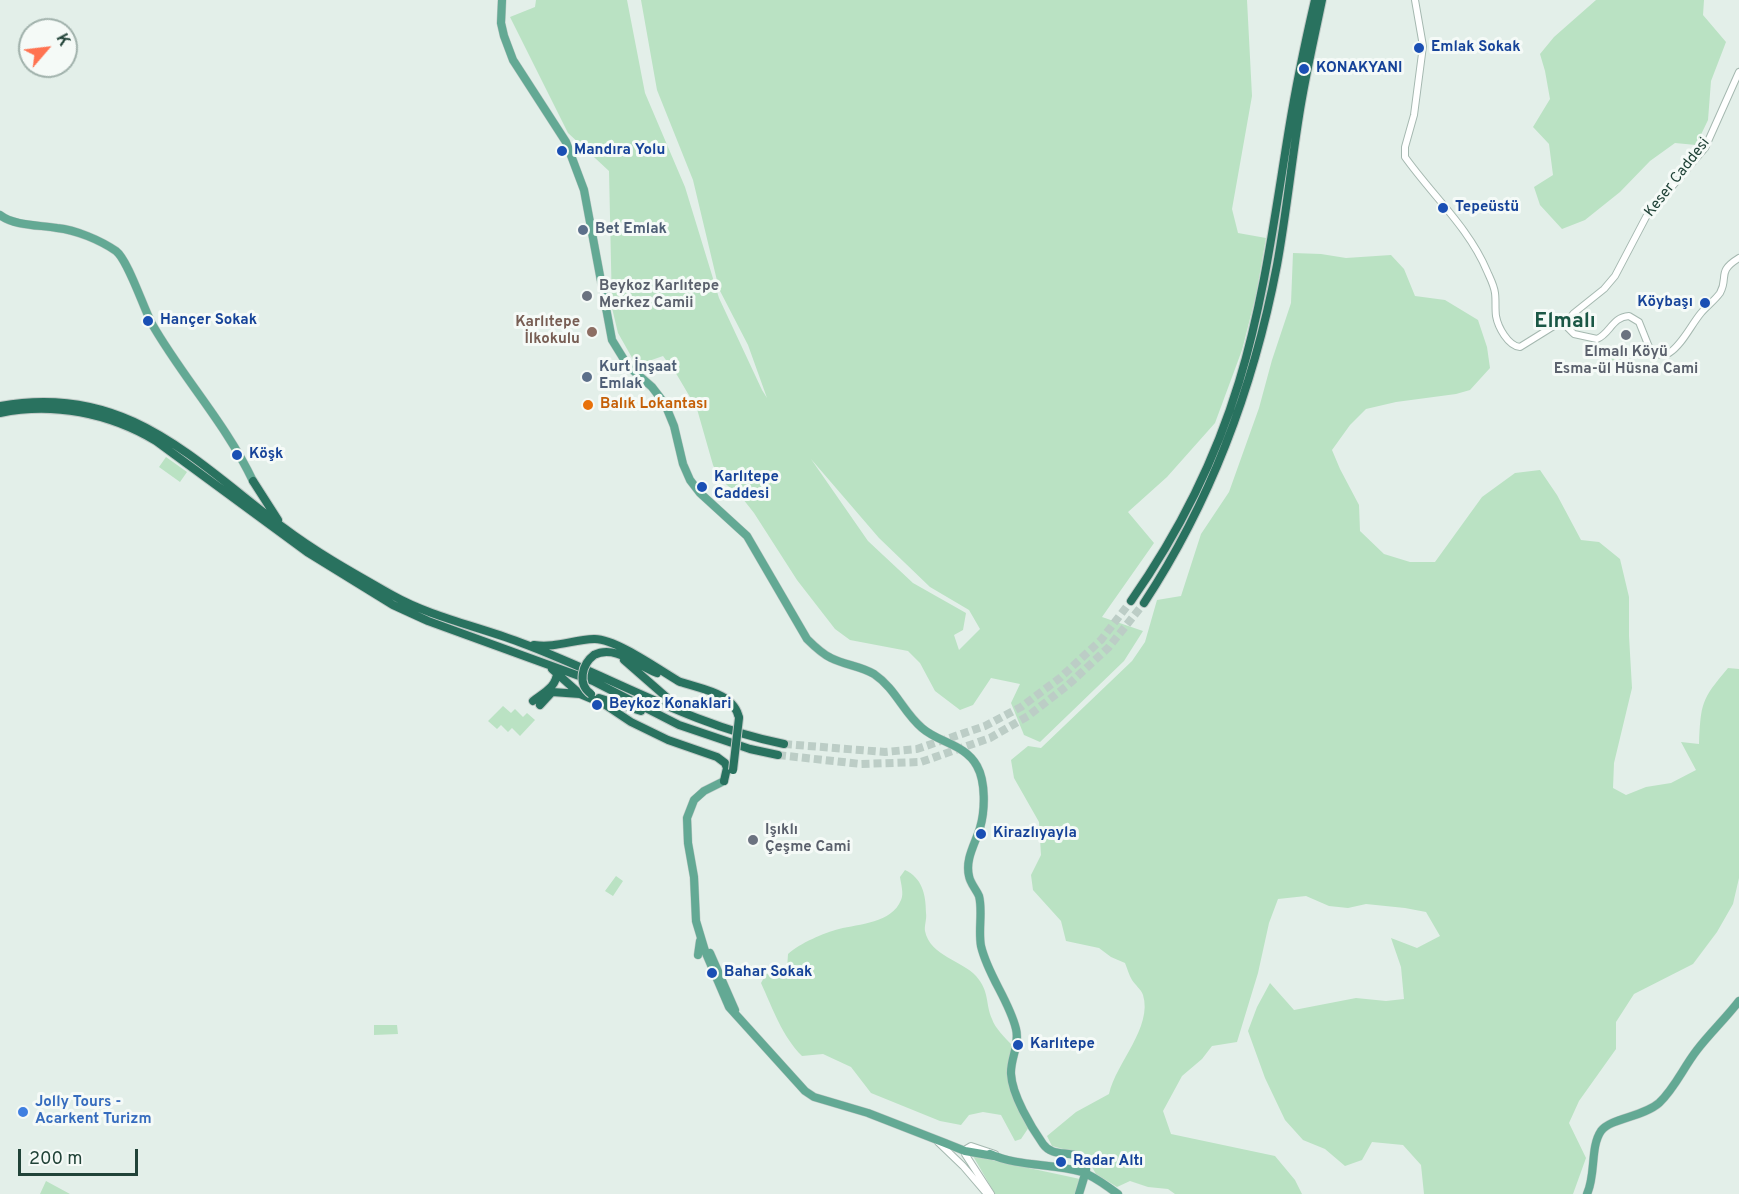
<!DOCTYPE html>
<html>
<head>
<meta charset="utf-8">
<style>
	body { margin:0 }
	#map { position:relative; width:1739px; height:1194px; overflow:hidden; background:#e3efe9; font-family:Overpass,sans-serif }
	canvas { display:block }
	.north { position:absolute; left:18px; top:18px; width:60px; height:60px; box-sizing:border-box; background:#f5faf7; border:2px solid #a0b1ab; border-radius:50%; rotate:62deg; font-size:16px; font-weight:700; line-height:24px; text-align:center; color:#214338 }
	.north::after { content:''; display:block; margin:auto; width:21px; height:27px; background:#ff7351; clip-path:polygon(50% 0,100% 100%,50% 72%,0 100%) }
	.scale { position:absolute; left:18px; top:1149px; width:120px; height:27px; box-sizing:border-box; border:3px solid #214338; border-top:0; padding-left:8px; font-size:18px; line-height:21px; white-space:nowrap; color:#214338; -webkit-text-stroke:4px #f5faf7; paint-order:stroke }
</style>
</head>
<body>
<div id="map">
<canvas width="1739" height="1194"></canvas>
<div class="north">K</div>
<div class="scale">200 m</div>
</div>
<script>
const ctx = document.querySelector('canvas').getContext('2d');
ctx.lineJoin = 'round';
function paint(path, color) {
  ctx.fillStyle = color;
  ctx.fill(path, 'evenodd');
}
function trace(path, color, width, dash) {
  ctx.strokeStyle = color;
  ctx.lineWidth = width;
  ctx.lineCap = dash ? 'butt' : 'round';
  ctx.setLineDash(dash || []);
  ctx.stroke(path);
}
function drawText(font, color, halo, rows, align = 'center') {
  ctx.font = font + ' Overpass,sans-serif';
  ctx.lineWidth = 6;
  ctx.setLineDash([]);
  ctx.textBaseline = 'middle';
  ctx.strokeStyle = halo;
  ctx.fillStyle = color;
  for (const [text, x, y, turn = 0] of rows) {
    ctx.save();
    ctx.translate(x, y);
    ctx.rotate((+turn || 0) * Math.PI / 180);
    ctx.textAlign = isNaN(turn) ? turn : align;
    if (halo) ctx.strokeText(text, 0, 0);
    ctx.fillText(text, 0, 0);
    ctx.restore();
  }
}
paint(new Path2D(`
	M536 0H627L645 93 685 187 719 298 762 390 767 398 748 345 719 289 693 180 657 90 641 0H1247L1252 96 1232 209 1238 233 1266 238 1256 295 1242 350 1215 423 1167 477 1128 512 1154 543 1102 617 1143 631 1124 661 1040 742 1024 735 1011 703 1020 684 991 678 973 705 960 710 935 691 920 663 908 651 850 640 835 629 797 580 754 513 743 499 719 478 713 465 697 409 677 375 663 356 646 362 635 363 618 333 612 308 609 171 568 133 510 17 535 7ZM811 459 879 538 930 587 969 610 980 629 959 650 954 635 963 630 966 613 913 583 868 541Z
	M1596 0H1704L1703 15 1726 42 1711 81 1708 120 1696 145 1675 143 1650 161 1620 192 1585 220 1562 229 1540 205 1534 187 1553 175 1549 144 1533 127 1550 99 1545 71 1540 54 1554 37Z
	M1293 253 1321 254 1346 258 1391 255 1404 269 1415 296 1445 300 1478 320 1487 347 1490 368 1470 390 1456 394 1396 402 1366 409 1350 425 1332 450 1340 469 1359 505 1360 531 1384 554 1410 562H1435L1482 497 1515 473 1540 470 1557 495 1581 540 1599 542 1620 559 1629 597V636L1632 688 1614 763 1613 788 1626 795 1646 787 1671 783 1696 770 1681 742 1699 744C1701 703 1701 700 1728 668L1739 669V878L1733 904 1717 932 1693 964 1634 994 1616 1022V1049L1579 1101 1569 1123 1586 1158 1573 1194H1424L1421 1165 1403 1145 1372 1142 1362 1160 1345 1166 1325 1149 1303 1140 1285 1120 1265 1078 1248 1031 1257 1007 1270 983 1294 1010 1356 998 1386 1001 1404 999 1401 967 1391 938 1417 948 1440 936 1426 912 1405 908 1366 904 1348 908 1329 906 1306 896 1278 899 1269 923 1258 973 1237 1042 1212 1046 1202 1059 1182 1076 1163 1111 1171 1134 1275 1156 1295 1180 1302 1194H1175L1168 1189 1148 1187 1130 1181 1117 1187 1096 1174 1085 1155 1052 1146 1047 1136 1076 1112 1109 1094C1116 1063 1153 1027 1143 995 1141 989 1135 985 1132 980 1129 975 1127 968 1125 963L1111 957 1099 948 1066 941 1061 921 1033 890 1031 875 1041 855 1039 822 1014 778 1011 760 1028 746 1041 748 1132 661 1145 642 1157 600 1181 596 1201 534 1229 492 1259 408 1272 360 1291 303Z
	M1619 351 1623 362 1611 366 1607 356Z
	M166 457 187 472 180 482 159 467Z
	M503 706 511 713 515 709 523 717 527 713 535 720 520 736 512 728 508 732 501 725 497 729 488 721Z
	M905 870C922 878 926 894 926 913 927 919 924 926 925 931 930 956 963 961 976 976 990 992 985 1003 992 1019 995 1028 1005 1038 1012 1045L1009 1072 1029 1127 1021 1139 1015 1141 1001 1115 983 1112 969 1115 961 1125 940 1121 871 1093 851 1067 823 1054 802 1056C782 1036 773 1009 761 983L766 974 777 975 787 970 788 954C800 943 824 933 839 929 859 924 892 923 901 900 904 894 901 884 900 877Z
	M616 876 623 881 613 896 605 891Z
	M374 1025H397L398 1034 374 1035Z
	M973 1156 1080 1179 1078 1194H995Z
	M46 1181 70 1194H40Z`), '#bae2c3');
trace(new Path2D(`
	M784 744 885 752 917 749 985 726 1021 707 1060 678 1101 640 1131 601
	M778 755 861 764 921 762 990 738 1028 716 1068 685 1109 647 1144 603`), '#bccdc6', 8, [8, 4]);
const minor = new Path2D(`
	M1415 0 1423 46 1414 115 1405 147V157C1432 195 1469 228 1487 271 1490 278 1494 285 1495 293 1496 300 1495 308 1496 316 1498 327 1508 346 1520 347L1557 324 1568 320
	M1739 72 1705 148 1646 217 1615 276 1604 289 1574 313 1568 320V328L1574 334 1597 339C1610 334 1612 317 1629 316L1639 322 1651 352C1657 355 1662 356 1669 353 1682 345 1691 325 1701 313 1707 306 1715 300 1720 293 1729 277 1716 272 1739 258
	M938 1142 963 1166 987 1194
	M991 1194 965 1154 966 1149 971 1146 995 1154`);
const major = new Path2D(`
	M502 0 501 23 504 36 513 60 566 142 584 190 612 340 628 366 652 387 665 404 674 426 683 464 690 480 700 493 747 536 807 639C814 646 822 654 831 658 845 665 861 666 874 674 896 689 903 712 922 728 939 743 965 744 977 766 986 782 985 811 980 828 975 844 965 859 969 876 970 883 976 889 979 896 983 911 978 930 981 946 988 976 1009 1000 1016 1029 1020 1045 1010 1059 1011 1074 1012 1095 1031 1127 1043 1144 1054 1160 1076 1147 1086 1163V1171L1079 1194
	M0 215C14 226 40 225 57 228 76 230 100 240 116 251 128 260 143 307 152 324 183 378 226 424 253 481
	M724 781 704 791 694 800 687 818 688 843 694 877 696 921 705 951 729 1007 805 1091 814 1097 868 1113 945 1143 965 1151 994 1156
	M710 953 735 1010
	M698 955 700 941
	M990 1154C1019 1167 1052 1163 1082 1172 1096 1177 1106 1186 1118 1194
	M1587 1194C1596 1175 1590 1147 1601 1131 1611 1118 1643 1117 1659 1103 1675 1088 1683 1068 1697 1050 1710 1033 1726 1018 1739 1001`);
const highway = new Path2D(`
	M0 406C126 383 192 459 284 528 317 553 355 574 392 595 431 617 477 626 519 642 609 675 689 725 784 744
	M0 413C53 402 109 413 156 441L307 552 393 605 428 621 593 681 679 725 750 749 778 755
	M253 481 278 520
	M1131 601C1178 534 1215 461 1239 382 1264 300 1275 214 1289 129 1296 86 1305 43 1315 0
	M1144 603C1211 501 1254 385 1277 265 1286 216 1291 166 1299 116 1305 77 1314 39 1322 0
	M534 645C556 648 572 640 594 639 615 638 661 671 680 682
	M594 655C615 644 638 666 657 673
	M624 660 680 709
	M552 669 580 694 604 704 631 722 668 740 717 757 725 763 727 768 724 781
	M678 681C699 689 734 692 739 718
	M599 698 641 711
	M533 701C543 693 557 687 557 672
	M540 705 552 692 580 694`);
trace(minor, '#a5b8b0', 8);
trace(major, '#c1cac7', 9);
trace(highway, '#c1cac7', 10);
trace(minor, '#fff', 6);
trace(major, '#63a994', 8);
trace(highway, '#29725f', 8);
const highwayBridge = new Path2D(`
	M591 694C577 684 582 664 594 655
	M733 770 739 718`);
trace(highwayBridge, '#c1cac7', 10, []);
trace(highwayBridge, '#29725f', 8);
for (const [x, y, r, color] of [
	[1419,48,6,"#1a4fb4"],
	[1304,69,6,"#1a4fb4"],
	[562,151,6,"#1a4fb4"],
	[1443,208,6,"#1a4fb4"],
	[583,230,6,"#5c6f8a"],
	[587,296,6,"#6b7280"],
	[1705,303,6,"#1a4fb4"],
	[148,321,6,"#1a4fb4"],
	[592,332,6,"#8d6e63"],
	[1626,335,6,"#6b7280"],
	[587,377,6,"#5c6f8a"],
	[588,405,6,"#e8710a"],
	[237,455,6,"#1a4fb4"],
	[702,487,6,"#1a4fb4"],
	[597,705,6,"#1a4fb4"],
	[981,834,6,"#1a4fb4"],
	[753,840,6,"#6b7280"],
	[712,973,6,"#1a4fb4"],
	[1018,1045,6,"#1a4fb4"],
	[23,1112,6,"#3f7fe0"],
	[1061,1162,6,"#1a4fb4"]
]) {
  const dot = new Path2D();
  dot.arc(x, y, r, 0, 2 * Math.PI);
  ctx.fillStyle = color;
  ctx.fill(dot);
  trace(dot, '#f5faf7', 2);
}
drawText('bold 15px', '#164399', '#f5faf7', [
	["Emlak Sokak",1431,48],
	["KONAKYANI",1316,69],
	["Mandıra Yolu",574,151],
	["Tepeüstü",1455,208],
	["Köybaşı",1693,303,"right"],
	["Hançer Sokak",160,321],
	["Köşk",249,455],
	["Karlıtepe",714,478],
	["Caddesi",714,495],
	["Beykoz Konaklari",609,705],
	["Kirazlıyayla",993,834],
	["Bahar Sokak",724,973],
	["Karlıtepe",1030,1045],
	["Radar Altı",1073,1162]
], 'left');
drawText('15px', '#214338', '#f5faf7', [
	["Keser Caddesi",1678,178,-52]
]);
drawText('bold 15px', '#4e5e75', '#f5faf7', [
	["Bet Emlak",595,230],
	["Kurt İnşaat",599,368],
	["Emlak",599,385]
], 'left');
drawText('bold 15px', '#5b616d', '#f5faf7', [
	["Beykoz Karlıtepe",599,287],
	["Merkez Camii",599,304],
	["Elmalı Köyü",1626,353,"center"],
	["Esma-ül Hüsna Cami",1626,370,"center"],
	["Işıklı",765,831],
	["Çeşme Cami",765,848]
], 'left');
drawText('bold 15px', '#785e54', '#f5faf7', [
	["Karlıtepe",580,323],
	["İlkokulu",580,340]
], 'right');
drawText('bold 15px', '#c56008', '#f5faf7', [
	["Balık Lokantası",600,405]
], 'left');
drawText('bold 15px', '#366cbe', '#f5faf7', [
	["Jolly Tours -",35,1103],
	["Acarkent Turizm",35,1120]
], 'left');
drawText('bold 21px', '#1a5745', '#f5faf7', [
	["Elmalı",1565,323]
]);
</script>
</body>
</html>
